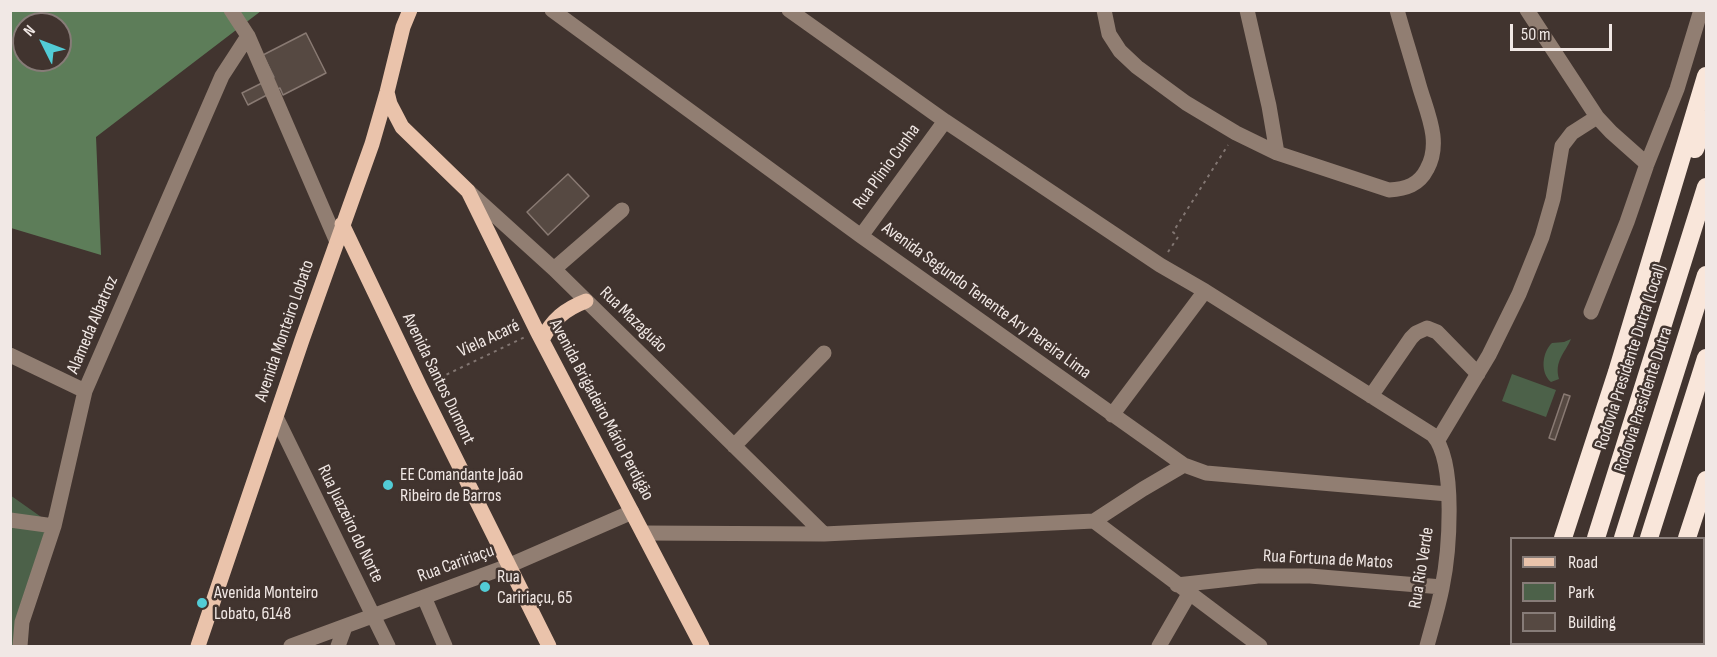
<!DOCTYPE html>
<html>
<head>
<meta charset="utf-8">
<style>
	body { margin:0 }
	#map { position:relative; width:1717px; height:657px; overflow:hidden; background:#41342f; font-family:"Sofia Sans Condensed",sans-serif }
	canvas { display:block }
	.frame { position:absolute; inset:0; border:12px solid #f1e8e5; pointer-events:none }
	.legend { position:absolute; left:1510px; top:537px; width:195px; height:108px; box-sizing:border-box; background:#41342f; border:2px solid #877c78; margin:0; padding:8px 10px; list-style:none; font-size:18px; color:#f1e8e5 }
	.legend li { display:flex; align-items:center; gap:12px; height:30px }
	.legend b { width:30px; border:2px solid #877c78 }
	.north { position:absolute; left:12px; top:12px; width:60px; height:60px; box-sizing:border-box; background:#41342f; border:2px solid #877c78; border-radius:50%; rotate:312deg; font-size:16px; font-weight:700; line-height:24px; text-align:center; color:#f1e8e5 }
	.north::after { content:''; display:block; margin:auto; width:21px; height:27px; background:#52ccd6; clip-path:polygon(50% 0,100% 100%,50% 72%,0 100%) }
	.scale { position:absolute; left:1510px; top:24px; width:102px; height:27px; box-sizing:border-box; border:3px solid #f1e8e5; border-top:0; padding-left:8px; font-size:18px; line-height:21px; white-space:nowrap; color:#f1e8e5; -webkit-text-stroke:4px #41342f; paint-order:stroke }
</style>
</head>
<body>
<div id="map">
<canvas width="1717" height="657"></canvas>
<div class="frame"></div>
<ul class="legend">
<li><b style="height:8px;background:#eac3ab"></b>Road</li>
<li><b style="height:16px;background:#4c6149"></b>Park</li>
<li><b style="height:16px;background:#564942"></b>Building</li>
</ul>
<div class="north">N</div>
<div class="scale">50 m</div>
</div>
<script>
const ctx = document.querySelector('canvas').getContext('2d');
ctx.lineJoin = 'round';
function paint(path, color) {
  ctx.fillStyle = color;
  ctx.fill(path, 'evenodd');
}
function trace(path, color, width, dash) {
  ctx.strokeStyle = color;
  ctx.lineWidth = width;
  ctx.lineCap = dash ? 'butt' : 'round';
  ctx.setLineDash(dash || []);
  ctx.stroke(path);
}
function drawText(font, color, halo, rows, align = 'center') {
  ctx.font = font + ' "Sofia Sans Condensed",sans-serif';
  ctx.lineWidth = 5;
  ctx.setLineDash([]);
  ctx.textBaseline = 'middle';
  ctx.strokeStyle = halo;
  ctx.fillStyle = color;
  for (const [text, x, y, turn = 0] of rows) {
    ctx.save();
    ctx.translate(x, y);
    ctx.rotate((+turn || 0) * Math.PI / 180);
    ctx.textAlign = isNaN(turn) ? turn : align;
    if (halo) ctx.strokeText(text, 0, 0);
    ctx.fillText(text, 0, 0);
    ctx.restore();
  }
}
paint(new Path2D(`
	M1571 339C1565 353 1554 361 1559 379L1551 382C1540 373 1542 352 1552 343L1564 342Z
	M1512 374 1556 390 1546 417 1502 401Z
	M10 495 54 526 19 646H11Z`), '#4c6149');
paint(new Path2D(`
	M10 11H261L96 137 101 255 11 228ZM24 24H60V60H24Z`), '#5d7d59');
const building = new Path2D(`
	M306 33 326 73 283 95 280 88 248 105 242 93 274 77 263 55Z
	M568 174 589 196 548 235 527 212Z
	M1564 394 1570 396 1555 440 1549 438Z`);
paint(building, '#564942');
trace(building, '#897a73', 1.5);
trace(new Path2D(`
	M1168 252 1178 237 1173 232 1228 145
	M433 381 525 337`), '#827672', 2, [3, 4.5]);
trace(new Path2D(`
	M231 10 248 36 337 242
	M552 10 861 236 1184 465 1206 473 1448 494
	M789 10 945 121 1160 265 1205 291 1433 435C1457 462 1449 554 1442 588 1438 608 1432 627 1427 646
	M1104 10 1109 34 1120 51 1137 67 1186 103 1236 133 1277 153 1389 190C1406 189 1419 185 1427 169 1442 142 1427 113 1419 85 1412 60 1404 35 1397 10
	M1247 10 1269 106 1277 153
	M1527 10 1597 117 1611 132 1647 164
	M468 191 554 269 824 534
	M861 236 945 121
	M554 269 622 210
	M1591 312 1627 222 1647 164 1677 89 1701 10
	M10 355 85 391
	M1371 396 1411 338 1416 333 1427 328 1437 332 1478 374
	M1112 415 1205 291
	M276 417 388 646
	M1438 440 1489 355 1519 294 1542 237 1553 199 1562 146 1572 133 1597 117
	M734 446 824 353
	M10 520 54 526
	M1094 521 1260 646
	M643 533 824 534 1094 521 1143 489 1184 465
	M1177 585 1258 576H1310L1442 587
	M424 597 445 646
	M20 646 22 622 54 526 85 391 222 76 248 36
	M291 646 508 566 632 512
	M338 646 345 627
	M1159 646 1189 594`), '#917e72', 15);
trace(new Path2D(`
	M387 92 390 104 402 127 468 191 537 331 702 646
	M342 224 420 387 549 646
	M542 340C552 320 565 309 586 301
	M198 646 302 340 372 144 387 92 403 27 410 10
	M1669 646 1670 644`), '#eac3ab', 15);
trace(new Path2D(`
	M1695 149 1706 120
	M1563 538 1617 372 1706 76
	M1596 538 1706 187
	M1623 538 1706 275
	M1649 538 1706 358
	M1687 538 1706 480
	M1530 646V644
	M1561 646 1562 644
	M1590 646 1591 644
	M1615 646 1616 644
	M1652 646 1653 644`), '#f9e6da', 18);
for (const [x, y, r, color] of [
	[388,485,6,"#52ccd6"],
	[485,587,6,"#52ccd6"],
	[202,603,6,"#52ccd6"]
]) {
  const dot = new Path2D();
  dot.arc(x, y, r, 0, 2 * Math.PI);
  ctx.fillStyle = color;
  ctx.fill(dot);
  trace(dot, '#41342f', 2);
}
drawText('18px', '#f1e8e5', '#41342f', [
	["Rua Plinio Cunha",887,167,-54],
	["Avenida Segundo Tenente Ary Pereira Lima",986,301,36],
	["Rua Mazaguão",633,320,44],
	["Alameda Albatroz",93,325,-67],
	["Avenida Monteiro Lobato",285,331,-71],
	["Viela Acaré",489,339,-25],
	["Rodovia Presidente Dutra (Local)",1631,357,-72],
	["Avenida Santos Dumont",438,379,64],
	["Rodovia Presidente Dutra",1644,400,-72],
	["Avenida Brigadeiro Mário Perdigão",601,410,62],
	["Rua Juazeiro do Norte",350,524,64],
	["Rua Fortuna de Matos",1328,560,3],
	["Rua Caririaçu",456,564,-20],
	["Rua Rio Verde",1422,568,-81]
]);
drawText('18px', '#f1e8e5', '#41342f', [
	["EE Comandante João",400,475],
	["Ribeiro de Barros",400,496],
	["Rua",497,577],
	["Caririaçu, 65",497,598],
	["Avenida Monteiro",214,593],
	["Lobato, 6148",214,614]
], 'left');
</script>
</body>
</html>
